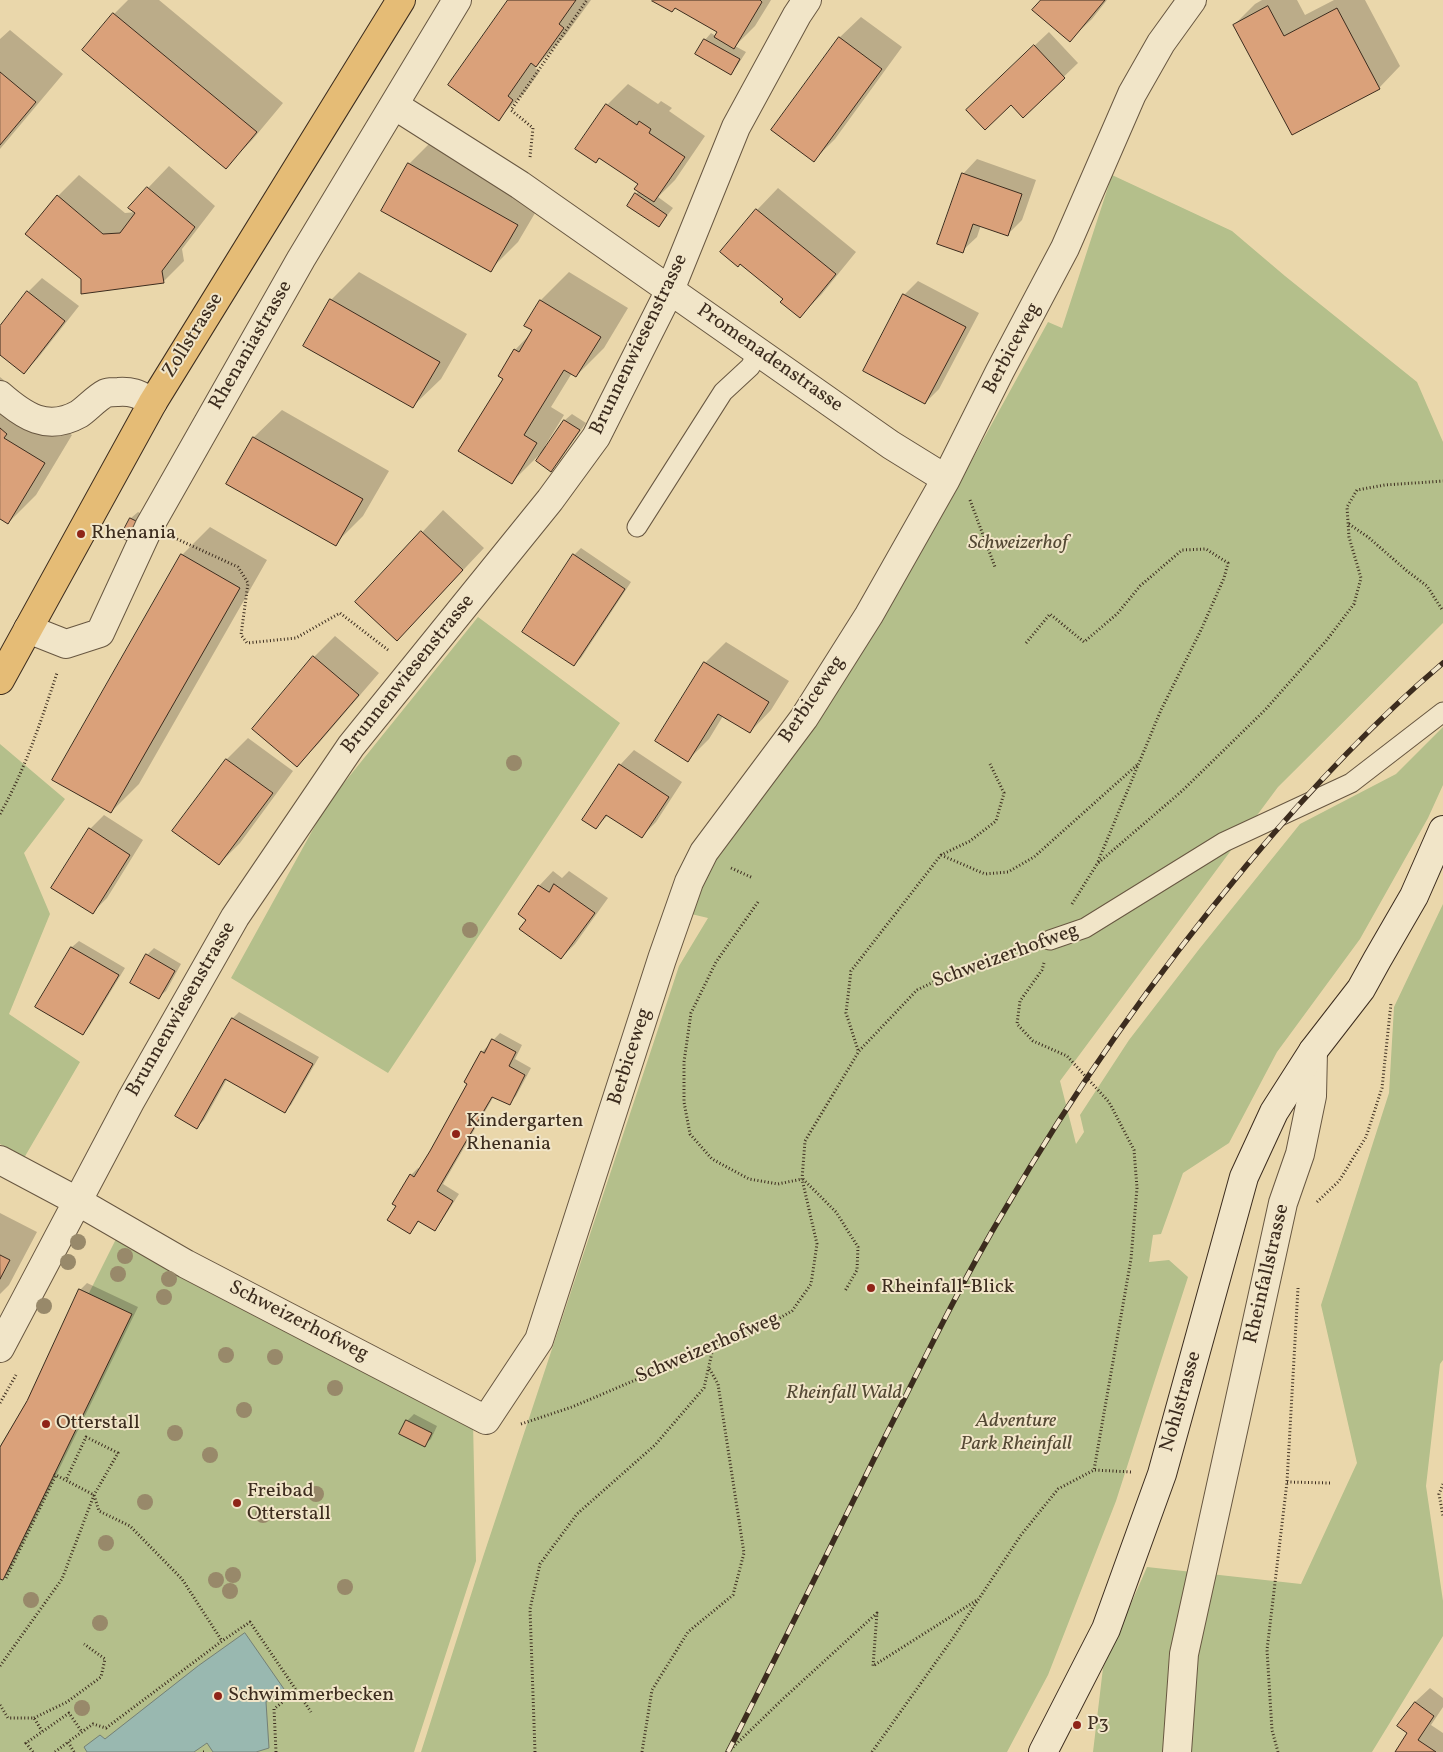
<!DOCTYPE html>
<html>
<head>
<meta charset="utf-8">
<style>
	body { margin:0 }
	canvas { display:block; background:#ead7ab }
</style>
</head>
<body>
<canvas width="1443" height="1752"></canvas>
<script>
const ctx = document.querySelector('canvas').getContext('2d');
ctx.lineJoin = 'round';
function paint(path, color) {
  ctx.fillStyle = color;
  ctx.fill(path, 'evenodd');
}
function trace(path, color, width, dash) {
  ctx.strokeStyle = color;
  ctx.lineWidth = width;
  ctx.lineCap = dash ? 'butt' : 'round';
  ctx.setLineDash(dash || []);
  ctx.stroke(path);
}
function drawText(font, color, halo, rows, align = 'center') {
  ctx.font = font + ' Vollkorn,serif';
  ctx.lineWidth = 4;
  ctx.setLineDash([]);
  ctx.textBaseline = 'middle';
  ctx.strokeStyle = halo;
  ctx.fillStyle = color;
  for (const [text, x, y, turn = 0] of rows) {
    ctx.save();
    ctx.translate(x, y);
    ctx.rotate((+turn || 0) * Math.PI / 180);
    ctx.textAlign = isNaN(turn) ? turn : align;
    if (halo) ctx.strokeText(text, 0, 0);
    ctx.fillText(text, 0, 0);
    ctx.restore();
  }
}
paint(new Path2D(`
	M1112 175 1232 231 1285 276 1417 382 1443 442V623L1278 787 1060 1081 1076 1144 1084 1132 1080 1115 1129 1040 1200 948 1300 824 1396 774 1443 727V785L1428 818 1360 939 1277 1052 1229 1143 1183 1173 1161 1234 1153 1235 1149 1262 1169 1260 1188 1277 1116 1501 1048 1675 1007 1752H421L482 1560 679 966 708 918 687 913 700 880 935 527 1048 322 1062 328Z
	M478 617 620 723 388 1073 231 978 327 804Z
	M0 744 65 799 24 853 50 914 9 1014 80 1062 24 1158 0 1144Z
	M1443 904V1360L1440 1364 1426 1486 1443 1601V1636L1372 1752H1093L1103 1668 1147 1567 1301 1584 1357 1463 1321 1305 1389 1093 1394 1007Z
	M117 1237 311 1345 473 1422 476 1561 414 1752H0V1446L27 1401 79 1289 89 1293Z`), '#b4bf8b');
const water = new Path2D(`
	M245 1633 284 1689 266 1702 269 1748 256 1752H213L207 1743 194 1752H87L84 1747 100 1735 105 1739 198 1666Z`);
paint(water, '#99b8b0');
trace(water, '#748076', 1);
paint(new Path2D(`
	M128 0H159L283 103 253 139 226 167 114 14Z
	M510 0H591L564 37 535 68 540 71 526 91 498 119Z
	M655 0H771L755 26 735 46 746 52 737 66 730 73 705 40 711 33 716 36 719 31 676 7 672 11Z
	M1042 0H1107L1092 19 1070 40Z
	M1262 0H1297L1305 15 1334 0H1365L1400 66 1379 88 1234 25 1255 4Z
	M861 17 902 47 835 139 814 160 839 38Z
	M10 30 63 74 0 149V39Z
	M1049 32 1078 63 1023 116 1011 103 981 96Z
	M628 84 658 104 661 101 672 108 669 111 705 136 675 180 658 197 673 208 659 226 636 194 639 191V184L600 157 596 162 607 105Z
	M437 136 545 196 518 242 490 270 409 164Z
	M977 159 1036 180 1022 220 1008 234 981 225 977 237 962 251 963 174Z
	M169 166 215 206 182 249 184 261 163 282 82 279 27 234 58 196 79 175 125 213 136 212 148 188Z
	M778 188 856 252 821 295 800 316 785 299 757 210Z
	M359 272 467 334 441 379 413 406 331 300Z
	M569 272 628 308 604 348 576 376 572 373 551 407 564 415 545 446 547 448 565 420 572 414 586 423 558 463 551 470 541 453 512 482 504 379 500 376 515 350 534 330 526 325 541 300Z
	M42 278 79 306 38 358 24 372 0 354V328L28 292Z
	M918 281 979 313 939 389 925 403 904 295Z
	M0 377 34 405 31 410 72 435 36 495 8 523 0 518Z
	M282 410 389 471 363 516 335 544 228 483 254 437Z
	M443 510 484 548 418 618 357 602Z
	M138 512 144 515 121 536 131 518Z
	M210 527 267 560 139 784 111 812 182 555Z
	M581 548 631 582 581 658 574 664V555Z
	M335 636 379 673 318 744 297 765 314 657Z
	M726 642 789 681 771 710 750 732 723 716 709 739 688 760 705 663Z
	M248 738 293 771 240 843 219 864 174 830 227 759Z
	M634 750 682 782 656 822 641 837 608 815 596 827 620 765Z
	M104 815 143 840 107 898 93 912 90 829Z
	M553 871 562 878 569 871 608 898 575 944 561 958 528 919 539 886Z
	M79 941 125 968 89 1027 82 1034 37 1007 72 947Z
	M154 948 181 964 166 991 159 997 147 955Z
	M239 1012 319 1057 291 1105 284 1111 227 1079 204 1120 197 1127 233 1018Z
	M500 1033 522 1045 515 1059 531 1068 516 1096 509 1103 494 1096 443 1184 459 1194 441 1222 435 1229 420 1220 410 1233 397 1206 411 1175 418 1168 420 1169 469 1084 482 1052Z
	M0 1213 37 1232 9 1285 0 1294Z
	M87 1283 138 1307 9 1572 3 1579 0 1577V1449L28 1401 80 1290Z
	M414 1414 437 1426 431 1439 424 1445 407 1421Z
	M1430 1688 1443 1698V1707L1431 1725 1443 1733V1752H1397L1409 1733 1415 1702Z`), '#0003');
const building = new Path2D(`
	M508 0H576L559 24 564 28 536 67 531 63 508 96 513 100 499 121 448 85Z
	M653 0H760L762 2 734 49 714 37 717 32 675 8 672 12 652 1Z
	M1041 0H1105L1070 42 1032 10Z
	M1268 6 1284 36 1337 8 1380 89 1292 135 1233 25Z
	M113 13 257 132 226 169 82 50Z
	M839 37 882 69 814 162 771 130Z
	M704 39 740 59 731 75 695 54Z
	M1034 45 1065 78 1023 118 1011 105 985 130 966 110Z
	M0 72 36 102 0 145Z
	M606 104 637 125 639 121 651 129 649 133 685 157 654 202 634 189 638 184 599 158 596 163 575 149Z
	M408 163 518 225 491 272 381 211Z
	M962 173 1022 194 1008 236 973 224 963 253 937 244Z
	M147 187 195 227 162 271 164 283 81 294V279L25 234 57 195 103 234 120 233 135 213 128 208Z
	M635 193 667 215 659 227 627 206Z
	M756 209 836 274 800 318 780 302 783 299 740 264 738 267 720 252Z
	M27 291 65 321 24 374 0 355V326Z
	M903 294 966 327 925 404 863 371Z
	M330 299 440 362 413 408 303 346Z
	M540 300 601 337 576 377 564 370 524 435 537 443 512 484 458 451 503 379 498 376 514 349 519 352 532 330 524 326Z
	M564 420 580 430 551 472 536 461Z
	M0 428 7 434 4 438 45 463 8 524 0 519Z
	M253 437 363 499 336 546 226 484Z
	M130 518 138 522 128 541 120 537Z
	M421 531 463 570 397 641 355 602Z
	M181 554 240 588 111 813 52 780Z
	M573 554 625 589 574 666 522 632Z
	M313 656 359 695 297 767 252 729Z
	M704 662 769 702 750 733 718 714 688 762 655 741Z
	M226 759 273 793 219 865 172 831Z
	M619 764 669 797 642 838 606 815 596 829 582 820Z
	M89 828 130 855 93 914 51 888Z
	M554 884 595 913 561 959 519 929 526 920 518 914 538 885 549 892Z
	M71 947 119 975 83 1035 35 1007Z
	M146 954 175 971 159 999 130 983Z
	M232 1018 313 1064 285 1113 225 1079 197 1129 175 1116Z
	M492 1039 516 1052 509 1066 525 1075 510 1105 492 1097 437 1191 453 1201 435 1231 418 1221 410 1234 387 1220 396 1206 392 1204 410 1174 414 1177 430 1151 467 1084 464 1082 481 1051 484 1053Z
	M0 1255 10 1260 0 1279Z
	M79 1289 132 1314 3 1580 0 1579V1447L27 1401Z
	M406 1420 432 1433 425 1447 399 1434Z
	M1415 1702 1434 1716 1418 1740 1436 1752H1395L1407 1733 1397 1726Z`);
paint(building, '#daa17a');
trace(building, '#3c2c1e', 1);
const lane = new Path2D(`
	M637 527 723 392 750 367 759 352
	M1050 940 1085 928 1224 842 1351 783 1443 712`);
const street = new Path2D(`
	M394 105 520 185 891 445 946 479
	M0 395C24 416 47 432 79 414 88 408 96 398 106 393 110 392 114 392 118 392 135 391 139 395 153 402
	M28 629 66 644 100 633 149 527 301 259 457 0
	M0 1160 77 1201 186 1264 486 1420 539 1340 662 959 689 882 704 852 804 718 869 615 946 479 1000 371 1065 248 1132 94 1161 43 1192 0
	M0 1348 131 1100 235 917 351 746 550 500 596 437 670 290 736 127 797 15 807 0
	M1177 1752 1184 1654 1283 1203 1300 1154 1312 1096 1313 1051`);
const secondary = new Path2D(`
	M1043 1752 1106 1629 1162 1474 1244 1177 1274 1112 1313 1051 1361 989 1377 960 1414 896 1443 830`);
const primary = new Path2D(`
	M0 680 153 402 401 0`);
trace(lane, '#685741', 21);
trace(street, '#685741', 30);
trace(secondary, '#3c2c1e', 30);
trace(primary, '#3c2c1e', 30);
trace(new Path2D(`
	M530 157 533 128 511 110 587 0
	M970 500 995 567
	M1349 524 1368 537 1407 571 1427 586 1443 611
	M177 539 238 567 248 583 241 635 247 643 296 638 340 613 388 650
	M1026 643 1050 614 1084 642 1117 614 1140 586 1182 550 1206 549 1228 563 1224 578 1201 630 1161 710 1097 864
	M0 814C25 770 41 721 57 673
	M941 855 985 874 1008 872 1034 857 1137 765
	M731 868 753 878
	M758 902 716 962 691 1013 684 1062V1102L690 1134 712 1159 749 1179 778 1184 802 1179
	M1072 904 1097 864 1182 791 1265 710 1326 641 1354 604 1361 578 1349 537 1347 507 1357 490 1385 485 1443 481
	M1044 963 1042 970 1020 1001 1017 1024 1033 1041 1067 1056 1109 1102 1134 1150 1137 1188 1131 1259 1094 1470
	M858 1050 846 1013 851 971 941 855 970 841 996 821 1004 793 990 764
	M803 1179 836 1212 858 1247 857 1270 845 1291
	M1317 1202 1339 1181 1366 1137 1382 1088 1391 1003
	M0 1403 16 1375
	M521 1424 572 1407 713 1347 759 1330 792 1311 811 1284 817 1244 802 1179 805 1141 859 1051 917 990 963 968 1026 948
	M54 1474 94 1495 99 1511 130 1526 182 1579 222 1641
	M1287 1482 1330 1483
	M1443 1484 1439 1494 1443 1516
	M6 1578 56 1475
	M0 1666 62 1579 94 1495 118 1453 86 1437 66 1480
	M0 1705 8 1718H34L42 1731
	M34 1718 67 1702 101 1677 105 1659 84 1644
	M33 1752 26 1743 69 1713 82 1732
	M55 1752 68 1742
	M74 1752 68 1742 93 1724 106 1728 222 1641 250 1622 311 1712
	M203 1752H205
	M276 1752 274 1709 296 1691
	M535 1752 530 1609 540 1564 577 1514 655 1445 704 1388 713 1348
	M642 1752 652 1690 688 1632 733 1595 744 1553 718 1384 709 1368
	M728 1752 785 1697 877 1613 873 1666 977 1600
	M872 1752 953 1638 1021 1535 1058 1489 1094 1470 1131 1472
	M1278 1752 1272 1730 1267 1650 1287 1482 1298 1288`), '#3c2c1e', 3, [1, 2.5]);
trace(lane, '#f1e5c8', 19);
trace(street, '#f1e5c8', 28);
trace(secondary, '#f1e5c8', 28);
trace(primary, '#e5bc76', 28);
const rail = new Path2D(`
	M728 1752C782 1646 834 1539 887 1433 925 1358 961 1283 1004 1211 1074 1090 1156 974 1246 866 1307 793 1371 724 1443 663`);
trace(rail, '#3c2c1e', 5.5);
trace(rail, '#f1e5c8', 4, [11]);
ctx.fillStyle = '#98896a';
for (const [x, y] of [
	[514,763],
	[470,930],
	[78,1242],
	[125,1256],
	[68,1262],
	[118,1274],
	[169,1279],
	[164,1297],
	[44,1306],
	[226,1355],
	[275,1357],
	[335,1388],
	[244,1410],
	[175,1433],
	[210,1455],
	[316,1494],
	[145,1502],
	[263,1515],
	[106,1543],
	[233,1575],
	[216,1580],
	[345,1587],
	[230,1591],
	[31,1600],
	[100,1623],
	[82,1708]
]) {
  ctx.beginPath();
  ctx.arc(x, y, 8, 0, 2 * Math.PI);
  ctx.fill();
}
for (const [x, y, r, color] of [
	[81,534,5,"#8f2418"],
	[456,1134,5,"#8f2418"],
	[871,1288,5,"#8f2418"],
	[46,1424,5,"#8f2418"],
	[237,1503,5,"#8f2418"],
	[218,1696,5,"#8f2418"],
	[1077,1725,5,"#8f2418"]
]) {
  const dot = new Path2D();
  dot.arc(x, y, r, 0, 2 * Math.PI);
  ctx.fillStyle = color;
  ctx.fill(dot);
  trace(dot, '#f1e5c8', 2);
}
drawText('20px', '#3c2c1e', '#f1e5c8', [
	["Zollstrasse",194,336,-58],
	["Brunnenwiesenstrasse",640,345,-64],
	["Rhenaniastrasse",252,346,-60],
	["Berbiceweg",1013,349,-62],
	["Promenadenstrasse",769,359,35],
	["Brunnenwiesenstrasse",409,675,-51],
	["Berbiceweg",813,700,-56],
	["Schweizerhofweg",1006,957,-20],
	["Brunnenwiesenstrasse",182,1010,-60],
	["Berbiceweg",631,1057,-72],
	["Rheinfallstrasse",1268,1274,-77],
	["Schweizerhofweg",298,1322,27],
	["Schweizerhofweg",708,1349,-23],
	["Nohlstrasse",1182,1402,-74]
]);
drawText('20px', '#3c2c1e', '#f1e5c8', [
	["Rhenania",91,534],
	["Kindergarten",466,1122],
	["Rhenania",466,1145],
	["Rheinfall-Blick",881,1288],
	["Otterstall",56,1424],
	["Freibad",247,1492],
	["Otterstall",247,1515],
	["Schwimmerbecken",228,1696],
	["P3",1087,1725]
], 'left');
drawText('italic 20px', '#544934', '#f1e5c8', [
	["Schweizerhof",1018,544],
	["Rheinfall Wald",844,1394],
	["Adventure",1016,1422],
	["Park Rheinfall",1016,1445]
]);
</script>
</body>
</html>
